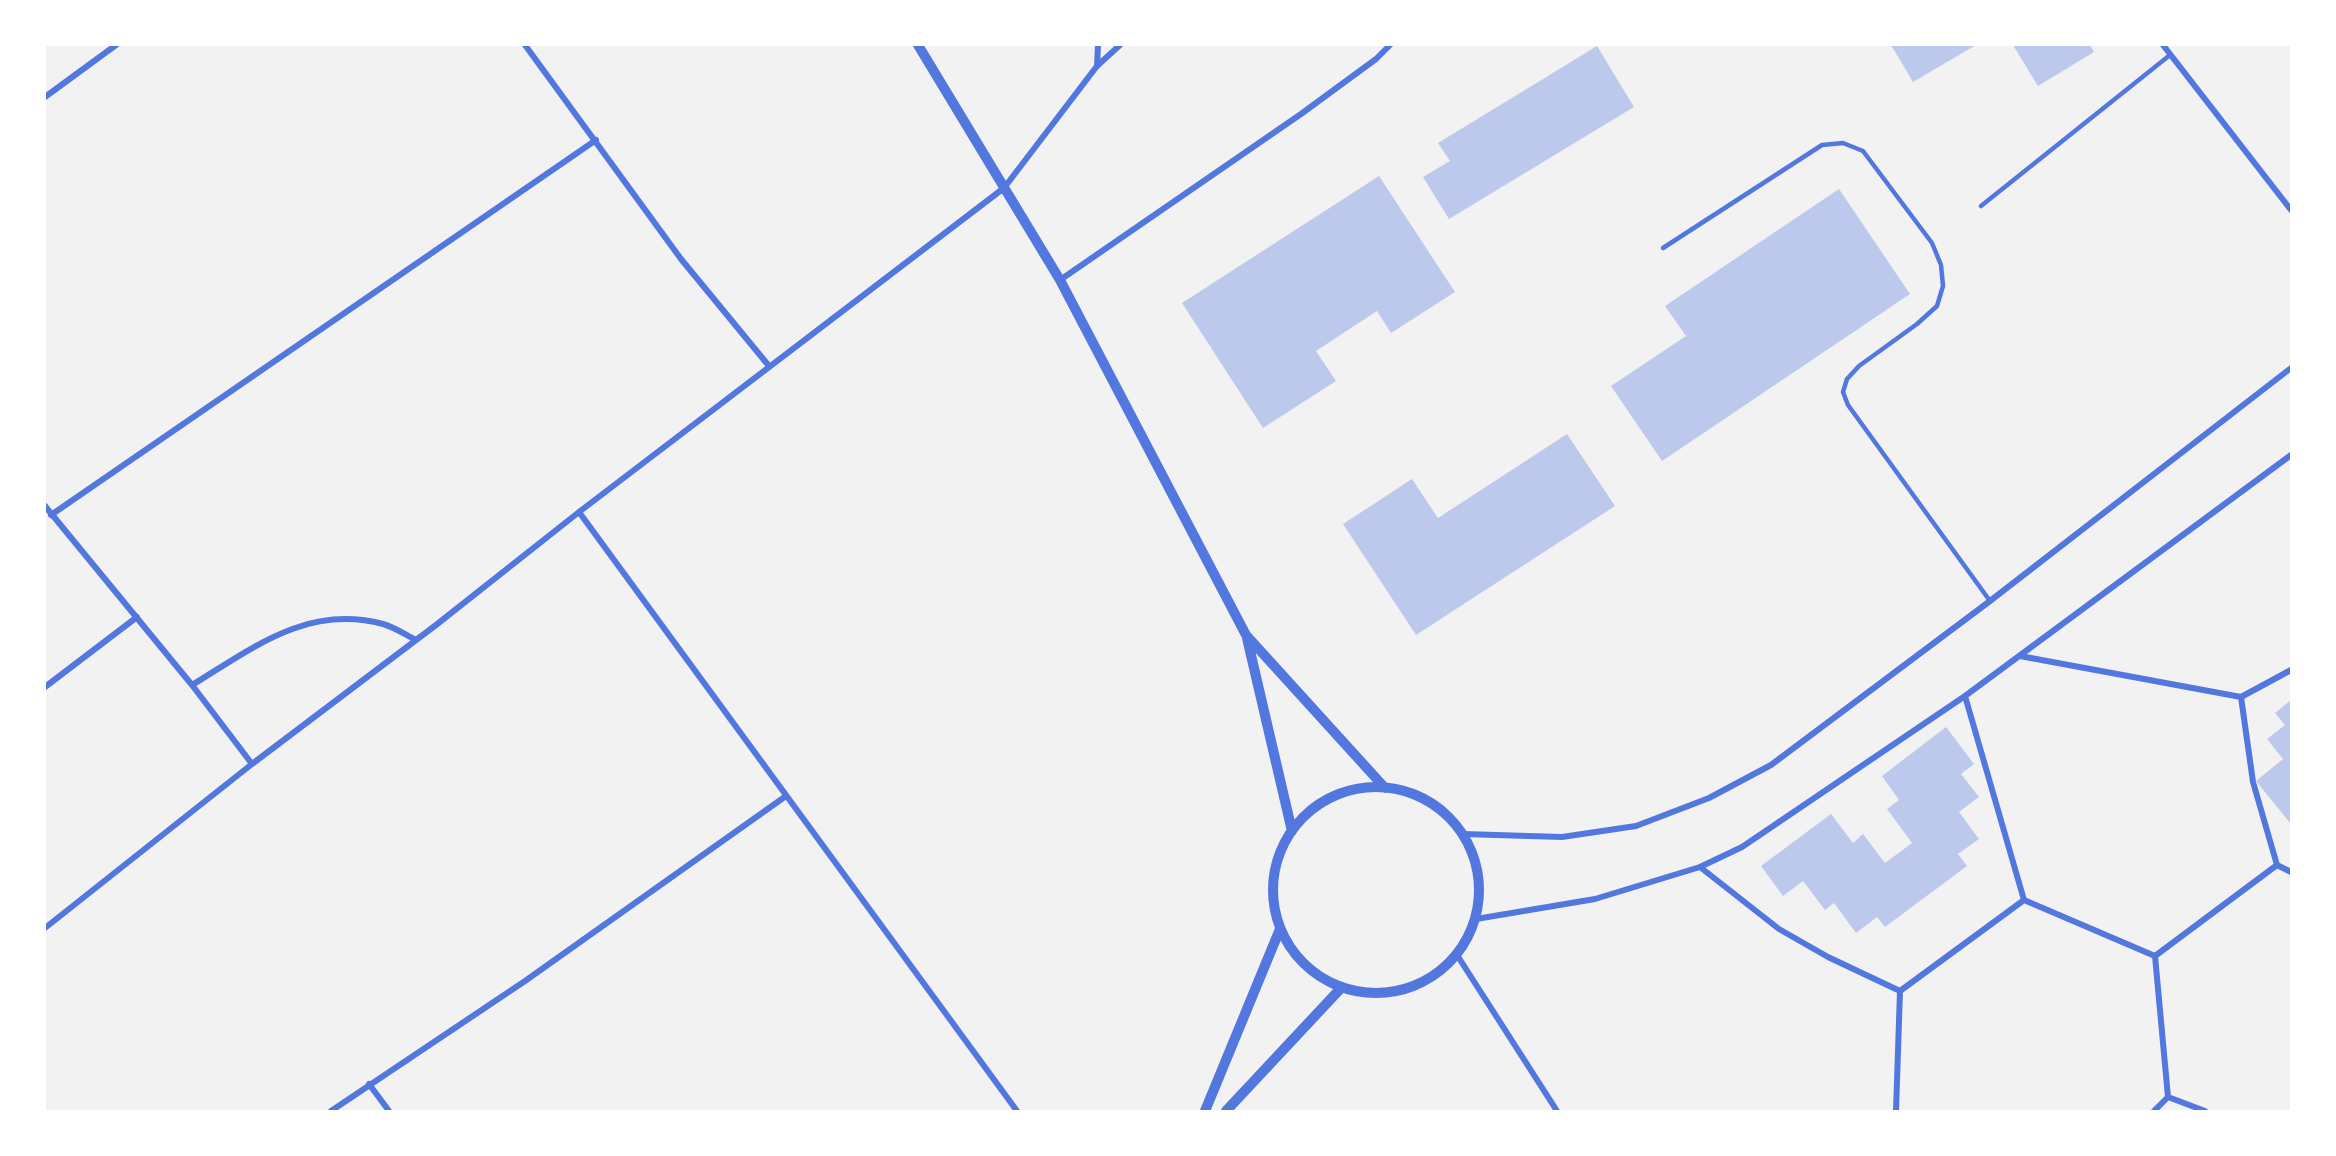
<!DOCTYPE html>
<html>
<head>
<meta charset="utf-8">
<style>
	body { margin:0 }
	#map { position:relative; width:2336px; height:1156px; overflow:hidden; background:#f2f2f2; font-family:"Space Grotesk",sans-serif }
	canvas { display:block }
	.frame { position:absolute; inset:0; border:46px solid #fff; pointer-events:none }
</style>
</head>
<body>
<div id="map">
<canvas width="2336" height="1156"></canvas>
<div class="frame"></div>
</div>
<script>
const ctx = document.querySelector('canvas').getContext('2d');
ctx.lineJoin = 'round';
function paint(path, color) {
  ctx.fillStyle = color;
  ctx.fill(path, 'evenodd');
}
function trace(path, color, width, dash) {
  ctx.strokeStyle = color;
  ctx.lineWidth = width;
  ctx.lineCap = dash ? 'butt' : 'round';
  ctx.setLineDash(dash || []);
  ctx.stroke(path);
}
paint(new Path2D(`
	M1891 45H1976L1913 82Z
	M2013 45H2090L2094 52 2038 86Z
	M1597 46 1634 107 1449 219 1423 177 1450 161 1438 143Z
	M1379 176 1455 292 1391 333 1377 311 1316 351 1336 381 1263 428 1182 303Z
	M1839 189 1910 294 1662 461 1611 386 1686 336 1665 306Z
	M1567 434 1615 506 1416 635 1343 524 1412 479 1438 518Z
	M2291 700V824L2256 781 2283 759 2267 739 2285 725 2275 713Z
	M1946 727 1974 764 1961 774 1979 797 1959 812 1979 839 1958 854 1967 866 1885 927 1877 917 1856 933 1834 903 1825 910 1803 881 1783 896 1761 866 1831 814 1853 843 1863 834 1885 863 1912 843 1887 809 1899 800 1882 776Z`), '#bdc9ec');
trace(new Path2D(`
	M1981 206 2170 55
	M1663 248 1822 145 1843 143 1863 151 1932 243 1941 265 1943 286 1937 306 1917 324 1859 366 1847 379 1843 392 1848 405 1990 601`), '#5277de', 4.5);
trace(new Path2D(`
	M525 45 681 259 769 366
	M2163 45 2291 210
	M1097 66 1098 45
	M45 97 116 45
	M1060 280 1301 114 1376 59 1390 45
	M45 506 192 685 252 764
	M579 512 1017 1111
	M51 515 596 140
	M2020 656 2241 697 2291 670
	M192 685C253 648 307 604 383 624 394 627 406 635 416 640
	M45 687 137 617
	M1965 696 2024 900 2155 956 2168 1097
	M2241 697 2253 782 2277 865 2291 872
	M1463 834 1562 837 1636 826 1709 798 1771 765 1990 601 2291 368
	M1700 867 1779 929 1828 957 1900 991
	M1476 919 1595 899 1700 867 1742 847 1965 696 2291 455
	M45 928 252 764 436 625 579 512 1004 188 1097 66 1120 45
	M1457 955 1557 1111
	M2155 956 2277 865
	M369 1084 389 1111
	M331 1111 525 981 786 796
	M1896 1111 1900 991 2024 900
	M2154 1111 2168 1097 2205 1111`), '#5277de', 6);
trace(new Path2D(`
	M918 45 1060 280 1246 635 1385 788
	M1247 638 1292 831
	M1273 890a103 103 0 1 1 206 0a103 103 0 1 1-206 0Z
	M1205 1111 1280 929
	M1226 1111 1342 987`), '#5277de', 10);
</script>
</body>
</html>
